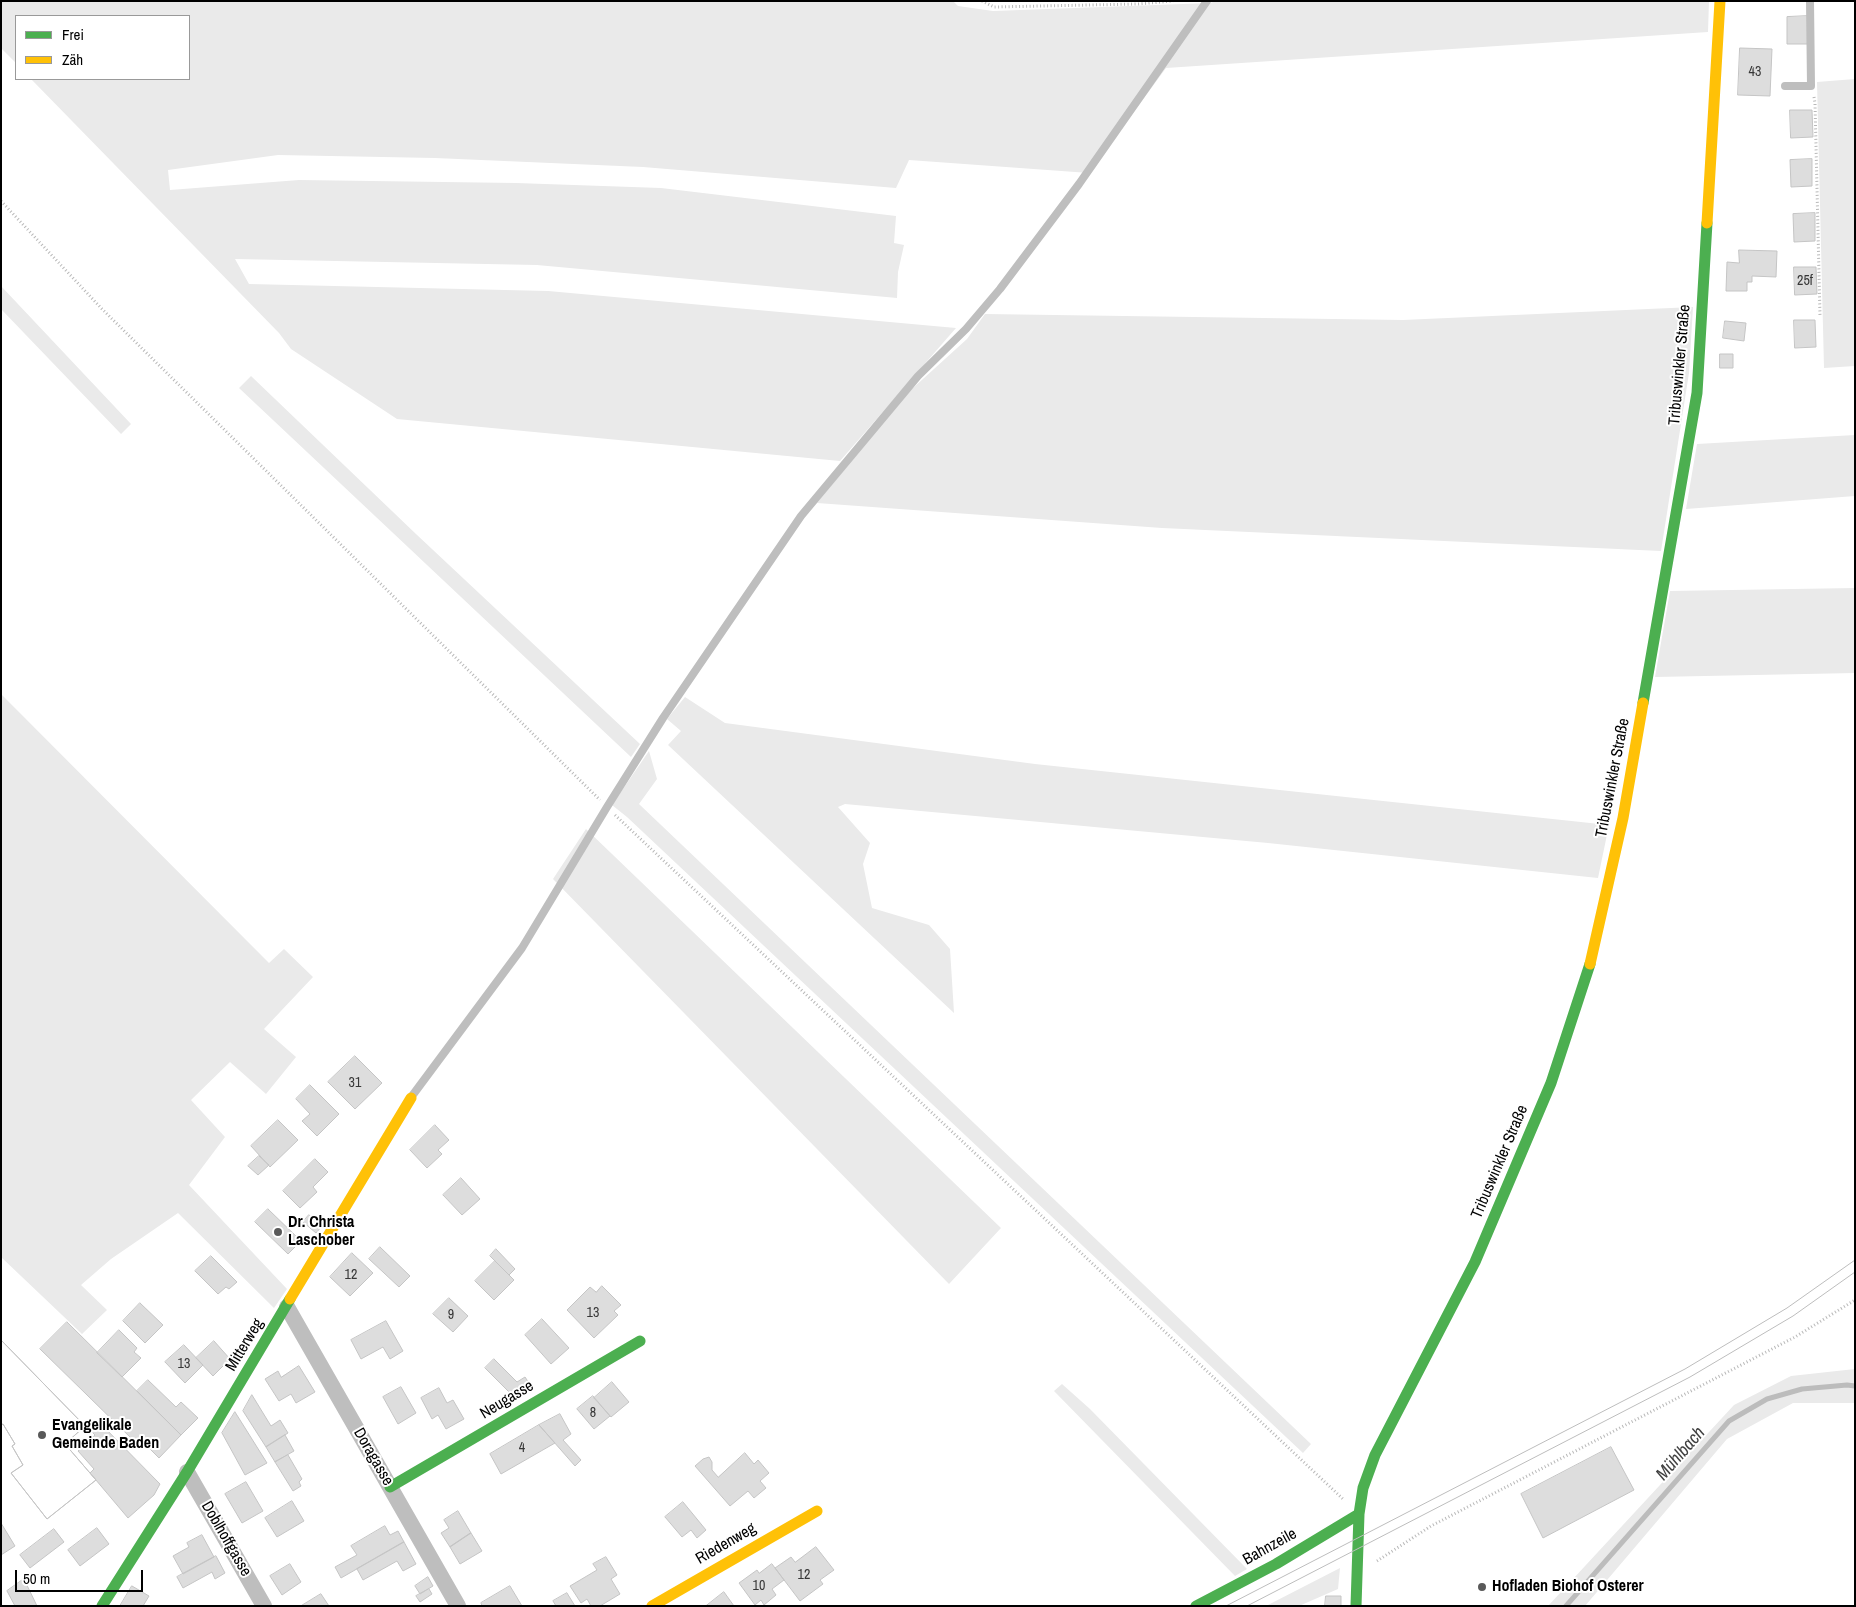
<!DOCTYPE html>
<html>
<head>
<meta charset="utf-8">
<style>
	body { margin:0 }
	#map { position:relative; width:1856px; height:1607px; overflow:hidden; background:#fff; font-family:"Archivo Narrow",sans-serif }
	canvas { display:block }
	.frame { position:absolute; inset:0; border:2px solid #000; pointer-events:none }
	.legend { position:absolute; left:15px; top:15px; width:175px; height:65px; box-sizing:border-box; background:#fff; border:1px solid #999; margin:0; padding:6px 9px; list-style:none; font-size:15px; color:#000 }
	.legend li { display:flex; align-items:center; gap:10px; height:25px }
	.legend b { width:25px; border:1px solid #999 }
	.scale { position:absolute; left:15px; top:1570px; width:128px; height:22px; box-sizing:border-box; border:2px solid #000; border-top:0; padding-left:6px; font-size:15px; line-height:18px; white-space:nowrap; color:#000; -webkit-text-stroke:4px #fff; paint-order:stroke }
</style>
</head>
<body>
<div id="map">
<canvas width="1856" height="1607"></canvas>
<div class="frame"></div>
<ul class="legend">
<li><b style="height:6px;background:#4caf50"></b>Frei</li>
<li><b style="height:6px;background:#ffc107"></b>Zäh</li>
</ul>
<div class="scale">50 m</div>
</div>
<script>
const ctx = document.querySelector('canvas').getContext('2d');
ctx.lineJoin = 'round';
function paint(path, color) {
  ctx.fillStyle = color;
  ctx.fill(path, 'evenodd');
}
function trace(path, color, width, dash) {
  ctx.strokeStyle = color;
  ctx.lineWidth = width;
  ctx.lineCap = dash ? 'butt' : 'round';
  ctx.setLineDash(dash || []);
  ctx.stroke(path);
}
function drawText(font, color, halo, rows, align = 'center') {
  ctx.font = font + ' "Archivo Narrow",sans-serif';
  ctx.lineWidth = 4;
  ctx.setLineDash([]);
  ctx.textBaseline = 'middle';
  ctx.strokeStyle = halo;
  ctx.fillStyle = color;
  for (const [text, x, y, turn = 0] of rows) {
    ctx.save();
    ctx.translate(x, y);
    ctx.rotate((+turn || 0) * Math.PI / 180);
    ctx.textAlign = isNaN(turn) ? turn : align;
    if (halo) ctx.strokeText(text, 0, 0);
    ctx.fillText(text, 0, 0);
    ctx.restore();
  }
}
paint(new Path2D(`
	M1 1H953L958 6 993 11 1210 3 1216 1H1709L1708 32 1166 68 1089 173 909 160 896 188 643 167 435 158 278 155 168 170 170 190 299 180 516 183 661 188 896 216 894 243 904 245 898 272 897 298 537 265 235 259 249 284 548 291 956 328 840 461 397 419 291 349 279 333 31 79H189V16H16V63L1 48Z
	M1855 79V366L1824 368 1817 82Z
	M1 286 131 424 121 434 1 309Z
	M1693 307 1689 373 1661 551 1162 528 817 503 902 398 967 339 985 314 1403 320Z
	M251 376 416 534 640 744 631 757 239 388Z
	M1855 435V496L1686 509 1697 444Z
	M1855 588V673L1655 677 1670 591Z
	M1 694 269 963 284 949 313 977 264 1029 296 1057 266 1094 230 1062 191 1100 225 1137 189 1185 287 1289 274 1308 178 1213 111 1259 81 1285 107 1310 82 1334 1 1257Z
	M685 697 725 723 1035 764 1609 825 1598 878 1268 843 845 804 838 807 870 843 863 864 872 908 929 925 950 949 954 1013 668 745 681 731 667 719Z
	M649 751 657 779 639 804 1311 1444 1303 1453 627 817 612 805Z
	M586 829 1001 1228 949 1284 553 879Z
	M1855 1369V1403H1793L1727 1439 1585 1606H1548L1734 1405 1791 1376Z
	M1062 1384 1090 1409 1247 1569 1235 1576 1054 1391Z
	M1340 1568 1338 1589 1299 1606H1266Z`), '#eaeaea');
trace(new Path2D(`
	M1566 1606 1729 1421 1767 1399 1802 1389 1847 1385 1855 1386`), '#bcbcbc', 5);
const building = new Path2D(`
	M1808 16V44H1787V17Z
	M1740 48 1772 49 1770 96 1738 95Z
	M1790 110H1812L1813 137 1791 138Z
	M1812 159V186L1791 187 1790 160Z
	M1815 213V241L1794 242 1793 214Z
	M1739 250 1777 251 1776 277 1752 276V282H1747V291H1726L1727 262 1739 263Z
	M1794 267H1816L1817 294 1795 295Z
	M1794 320H1815L1816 347 1795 348Z
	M1725 321 1746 323 1744 341 1723 338Z
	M1720 354H1733V368H1720Z
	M355 1056 382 1083 355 1109 328 1082Z
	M310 1085 339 1114 317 1136 302 1121 310 1114 296 1099Z
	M278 1120 298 1140 270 1167 251 1146Z
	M435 1125 449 1140 438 1150 442 1154 427 1168 410 1150Z
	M259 1156 269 1165 258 1175 248 1166Z
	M315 1159 328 1172 313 1187 317 1192 300 1208 283 1191Z
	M461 1178 480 1199 462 1215 443 1195Z
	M268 1209 301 1241 288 1254 255 1222Z
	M309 1215 322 1226 316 1233 303 1222Z
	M380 1247 410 1276 399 1287 369 1259Z
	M496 1249 515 1269 509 1275 490 1256Z
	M352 1253 373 1273 350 1296 330 1277Z
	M211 1256 237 1282 229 1289 226 1287 218 1294 195 1271Z
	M495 1261 514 1280 494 1300 475 1281Z
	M602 1286 621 1305 614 1311 618 1315 594 1338 567 1310 590 1287 596 1292Z
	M449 1298 468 1316 453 1332 433 1314Z
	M140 1303 163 1325 145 1343 123 1321Z
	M542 1319 569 1348 551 1364 525 1335Z
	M386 1321 403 1351 390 1359 383 1347 361 1359 351 1340Z
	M67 1322 181 1435 159 1458 138 1437 134 1441 40 1349Z
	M119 1330 137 1348 134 1352 141 1358 122 1377 97 1353Z
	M1 1340 85 1426 65 1444 96 1480 47 1519 11 1473 23 1465 12 1446 15 1444 3 1424 1 1425Z
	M1 1340 85 1426 65 1444 96 1480 47 1519 11 1473 23 1465 12 1446 15 1444 3 1424 1 1425Z
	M214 1341 230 1359 213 1376 196 1358Z
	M184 1345 203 1365 185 1383 165 1362Z
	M494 1359 517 1382 525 1377 531 1386 514 1397 485 1368Z
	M299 1366 315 1392 296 1403 291 1394 279 1401 265 1379 278 1371 281 1377Z
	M148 1380 176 1407 181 1402 198 1418 181 1435 137 1391Z
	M612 1382 629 1402 611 1417 594 1398Z
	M401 1387 416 1413 398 1424 383 1397Z
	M439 1388 447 1403 453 1400 464 1419 446 1429 438 1415 432 1419 421 1398Z
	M252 1395 271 1426 280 1420 288 1433 266 1447 243 1411Z
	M593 1396 610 1416 594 1429 577 1409Z
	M235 1412 267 1463 245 1475 222 1433Z
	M560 1414 571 1434 563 1440 581 1460 575 1466 539 1425Z
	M99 1422 160 1484 154 1495 128 1518 90 1473 94 1469 78 1451 95 1435 90 1430Z
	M539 1425 555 1443 501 1474 490 1454Z
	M285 1435 294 1451 275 1462 266 1447Z
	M1611 1447 1634 1490 1543 1538 1521 1494Z
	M745 1453 754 1464 758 1460 769 1473 760 1481 766 1488 754 1498 748 1491 730 1506 695 1466 703 1459 709 1457 712 1462V1470L718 1477Z
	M288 1455 302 1479 299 1482 301 1486 293 1491 275 1462Z
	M246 1482 263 1511 242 1523 225 1494Z
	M292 1501 304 1521 277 1537 265 1518Z
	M683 1502 706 1530 697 1538 691 1530 682 1537 665 1517Z
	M458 1511 471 1533 450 1547 441 1533 449 1528 444 1520Z
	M1 1523 15 1546 1 1555Z
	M385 1526 390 1535 398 1531 404 1542 341 1578 335 1567 357 1555 351 1546Z
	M97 1528 109 1544 80 1566 68 1550Z
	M54 1529 64 1542 30 1568 20 1555Z
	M471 1533 482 1551 460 1564 450 1547Z
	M202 1535 214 1557 183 1574 173 1556 189 1547 187 1543Z
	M404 1542 416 1564 403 1571 397 1561 363 1580 357 1569Z
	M816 1547 834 1570 820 1580 823 1584 800 1601 775 1568 791 1557 795 1562Z
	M216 1556 225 1573 215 1579 212 1572 183 1588 177 1577Z
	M606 1557 617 1575 611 1579 620 1594 600 1606H591L587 1599 581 1603 570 1586 597 1570 593 1564Z
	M290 1564 301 1582 282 1595 270 1576Z
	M772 1564 784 1580 772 1589 776 1595 764 1605 761 1600 755 1605 739 1583 757 1570 759 1573Z
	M428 1577 433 1586 420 1594 415 1586Z
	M24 1579 37 1606H15L7 1591Z
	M132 1586 149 1596 143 1606H120Z
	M510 1586 522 1606H482L481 1603Z
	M429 1589 432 1594 420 1602 416 1596Z
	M724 1592 734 1606H706Z
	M567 1593 575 1606H556L553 1601Z
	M321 1594 329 1606H301Z
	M1326 1596H1341V1606H1325Z`);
paint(building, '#ddd');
trace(building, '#c5c5c5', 1);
trace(new Path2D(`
	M982 1 994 7 1138 4 1173 1
	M1814 97 1815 103 1820 316
	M1 201 102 309 600 800
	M615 815 1343 1499
	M1377 1561 1431 1526 1795 1337 1855 1300`), '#b8b8b8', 3, [1, 2.5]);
trace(new Path2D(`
	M1785 86H1811L1810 1
	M412 1096 522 948 607 807 663 718 801 516 918 376 966 329 1000 289 1079 184 1207 1`), '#bebebe', 8);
trace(new Path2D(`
	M287 1307 458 1606
	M187 1472 264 1606`), '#bebebe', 16);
trace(new Path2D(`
	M1643 703 1697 393 1707 223
	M390 1487 640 1341
	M102 1606 187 1472 290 1299
	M1196 1606 1276 1564 1359 1514
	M1356 1606 1359 1514 1363 1488 1375 1455 1475 1262 1551 1083 1590 964`), '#4caf50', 11);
trace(new Path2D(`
	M1707 223 1720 1
	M1590 964 1623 818 1643 703
	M290 1299 411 1098
	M652 1606 817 1511`), '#ffc107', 11);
trace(new Path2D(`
	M1226 1606 1685 1369 1787 1308 1855 1260
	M1247 1606 1690 1377 1793 1316 1855 1272`), '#bdbdbd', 1);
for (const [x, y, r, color] of [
	[278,1232,5,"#595959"],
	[42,1435,5,"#595959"],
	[1482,1587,5,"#595959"]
]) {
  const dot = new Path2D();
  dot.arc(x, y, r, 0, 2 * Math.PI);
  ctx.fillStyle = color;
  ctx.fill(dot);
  trace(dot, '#fff', 2);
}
drawText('14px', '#373737', null, [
	["43",1755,72],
	["25f",1805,281],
	["31",355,1083],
	["12",351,1275],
	["13",593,1313],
	["9",451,1315],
	["13",184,1364],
	["8",593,1413],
	["4",522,1448],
	["12",804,1575],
	["10",759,1586]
]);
drawText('16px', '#000', '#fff', [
	["Tribuswinkler Straße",1680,365,-85],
	["Tribuswinkler Straße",1613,778,-79],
	["Tribuswinkler Straße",1500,1162,-67],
	["Mitterweg",245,1345,-59],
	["Neugasse",507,1400,-31],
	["Doragasse",373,1457,60],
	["Doblhoffgasse",226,1539,60],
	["Riedenweg",726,1544,-30],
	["Bahnzeile",1270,1547,-29]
]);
drawText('bold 16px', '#000', '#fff', [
	["Dr. Christa",288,1223],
	["Laschober",288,1241],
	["Evangelikale",52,1426],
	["Gemeinde Baden",52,1444],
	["Hofladen Biohof Osterer",1492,1587]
], 'left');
drawText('italic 18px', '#414141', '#fff', [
	["Mühlbach",1681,1454,-49]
]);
</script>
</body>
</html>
